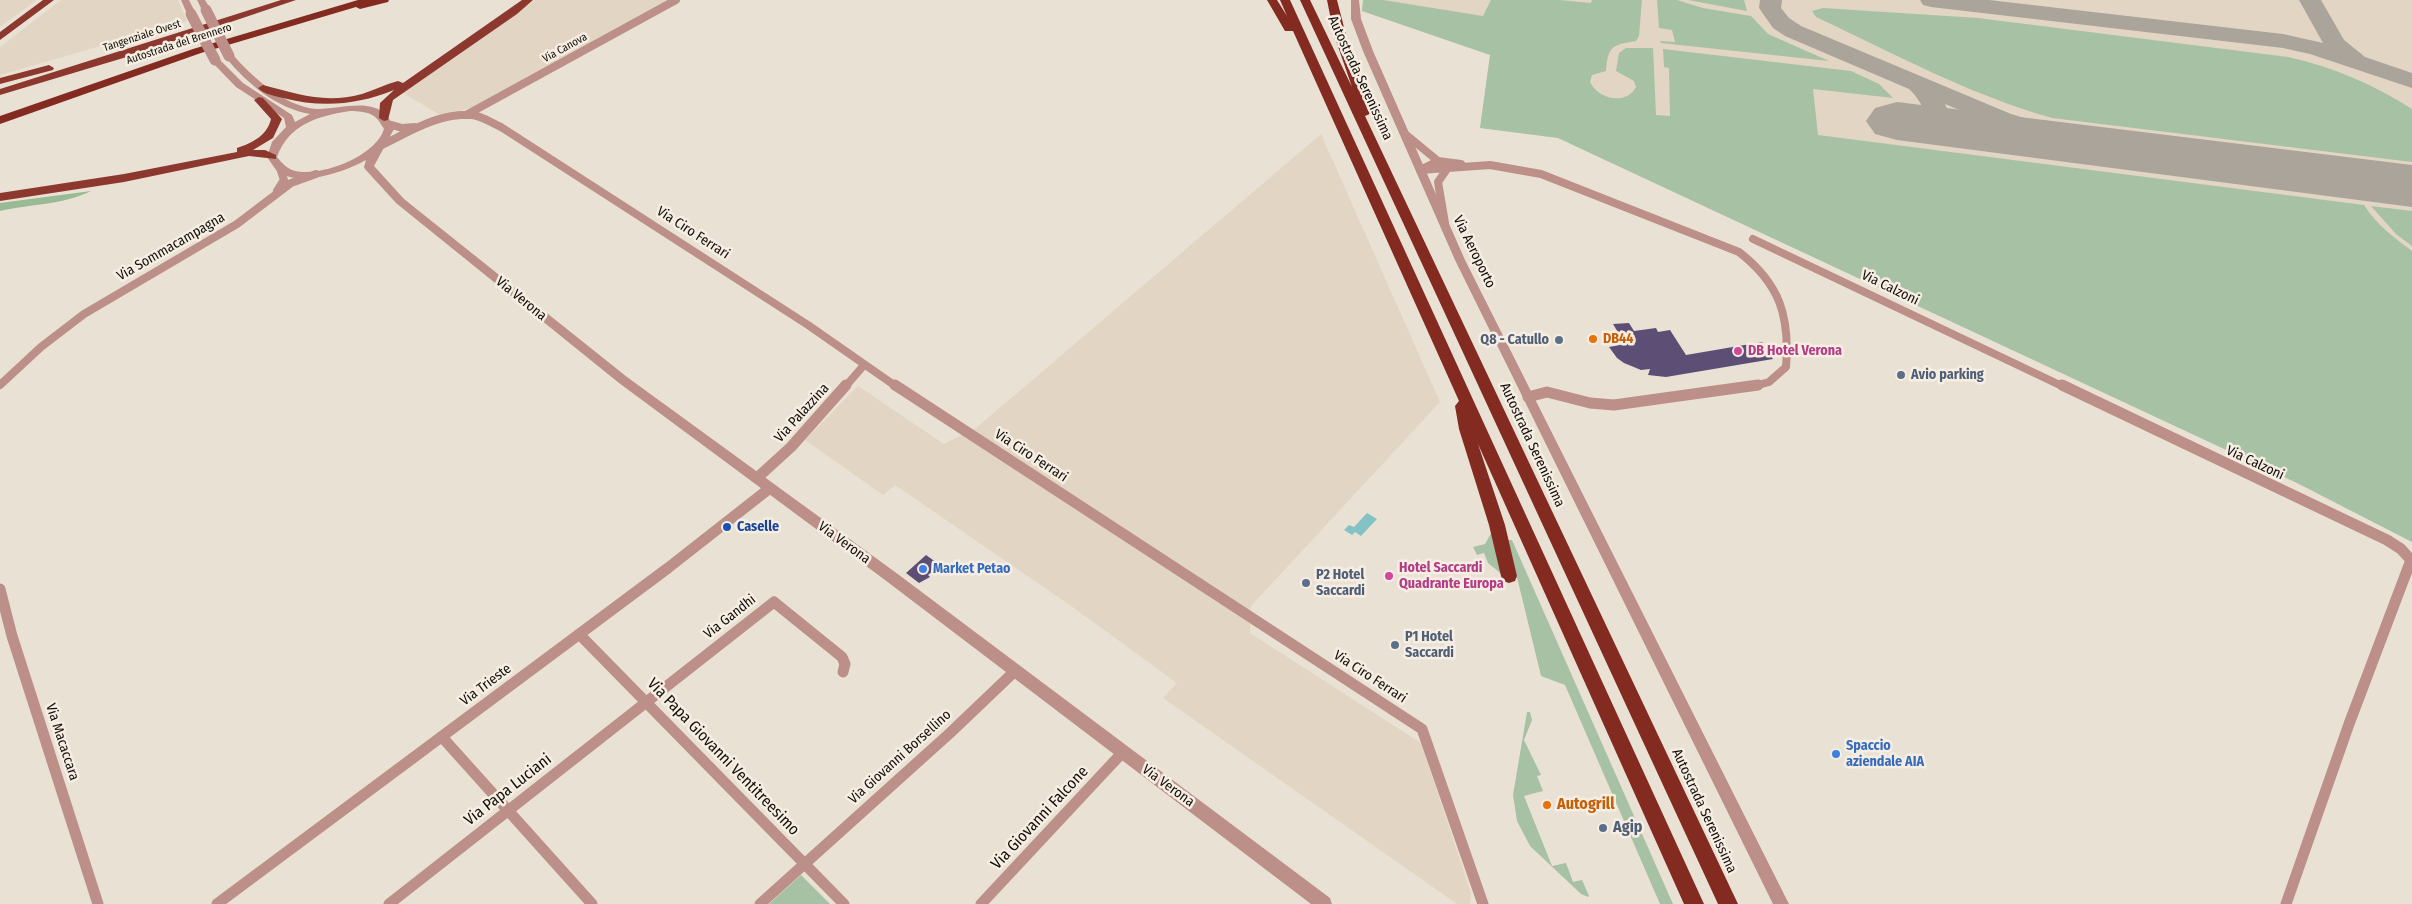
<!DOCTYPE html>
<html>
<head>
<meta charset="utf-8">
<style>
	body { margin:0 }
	canvas { display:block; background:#eae1d5 }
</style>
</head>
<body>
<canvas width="2412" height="904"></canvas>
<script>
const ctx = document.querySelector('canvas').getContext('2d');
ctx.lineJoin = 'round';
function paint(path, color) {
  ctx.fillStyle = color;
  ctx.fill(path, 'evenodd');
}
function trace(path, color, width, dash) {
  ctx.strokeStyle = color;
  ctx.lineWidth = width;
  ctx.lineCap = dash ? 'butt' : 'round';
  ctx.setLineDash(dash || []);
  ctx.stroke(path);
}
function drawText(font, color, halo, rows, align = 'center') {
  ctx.font = font + ' "Fira Sans Condensed",sans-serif';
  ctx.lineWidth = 5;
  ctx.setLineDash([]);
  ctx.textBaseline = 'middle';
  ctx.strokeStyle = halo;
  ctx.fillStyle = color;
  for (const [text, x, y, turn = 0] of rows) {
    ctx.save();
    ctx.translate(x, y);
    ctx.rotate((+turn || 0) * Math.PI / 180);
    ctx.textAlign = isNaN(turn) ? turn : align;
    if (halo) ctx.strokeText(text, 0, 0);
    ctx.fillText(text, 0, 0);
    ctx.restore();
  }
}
paint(new Path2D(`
	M0 0H37L0 27Z
	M61 0H178L187 21 0 75V47Z
	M535 0H671L474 107 442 116 403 93Z
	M1363 0H2412V542L2297 483 1558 138 1480 128 1490 55 1362 11Z
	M1321 134 1440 402 1251 606 1250 633 1421 743 1471 893 1470 904H1457L1163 698 1177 683 1074 608 895 485 883 495 805 440 858 386 944 444 976 428Z`), '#e2d5c3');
paint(new Path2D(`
	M1363 0H1383L1483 16 1491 0H1560L1591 3 1592 0H1642L1639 36 1636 41C1612 45 1608 46 1606 71L1592 75 1590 82C1598 99 1626 106 1636 87L1634 81 1616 71 1619 53 1626 48H1653L1656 115 1670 116 1669 68 1664 67 1663 49 1851 71 1879 84 1893 98 1813 89 1818 135 2364 205C2377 225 2393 237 2412 251V542L2297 483 1558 138 1480 128 1490 55 1362 11Z
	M1657 0H1677L1703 8 1751 16 1768 34 1829 61 1661 43 1660 41 1675 42 1672 30 1659 28Z
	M1688 0H1744L1747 11Z
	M1823 8 1978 18 2288 57C2333 67 2373 84 2412 109V162L2052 118C1970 95 1893 53 1816 17L1812 11Z
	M2371 206 2412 211V246L2396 234Z
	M1493 530 1504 576 1488 563 1484 553 1477 555 1473 547 1485 544Z
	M1508 540H1512L1673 904H1660L1565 685 1541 676Z
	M1527 712H1530L1532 720 1524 740 1541 775 1537 776 1543 791 1524 796 1552 866 1566 863 1573 882 1582 880 1589 896 1588 897 1581 894 1530 846 1517 821 1513 795Z
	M801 875 830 904H769Z`), '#a7c1a5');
paint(new Path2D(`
	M91 191C63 205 30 204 0 211V203Z`), '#98bb95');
paint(new Path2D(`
	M1367 513 1377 519 1361 536 1355 532 1352 535 1344 530 1349 525 1354 527Z`), '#83c2c5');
paint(new Path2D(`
	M1760 0H1782L1781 8 1789 18 1801 26 2011 114 2097 140 2101 145 2097 150 2088 153 2079 150 1993 124 1945 104C1951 121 1968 117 1976 130L1973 135C1964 138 1958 137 1950 133 1923 123 1927 105 1909 89L1785 36 1773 28 1759 8Z
	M1920 0H1989L2283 34 2323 43 2299 0H2321L2344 40 2365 57 2412 73V88L2310 54 2283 48 1931 7 1923 5Z`), '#aaa49a');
paint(new Path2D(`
	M1897 102 2412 165V207L1897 140 1875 134 1866 121 1875 108Z`), '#aaa49a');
paint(new Path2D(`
	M1629 323 1634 331 1656 328 1658 332 1670 330 1686 355 1762 342 1773 359 1666 377 1648 375 1650 369 1641 370 1624 363 1617 358 1609 347 1625 344 1613 324Z
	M926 555 940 565 928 575 930 577 919 583 906 573Z`), '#5d4e75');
trace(new Path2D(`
	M466 115 676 0
	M388 124 402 128 415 127
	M1404 133 1438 161
	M380 146C407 133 440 112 472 115 482 116 492 123 501 127L808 325 897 387
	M1420 170 1490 165 1541 174 1739 252C1780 284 1790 316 1786 367L1769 382 1751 387
	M1420 170 1438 161 1461 164
	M277 191 284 180 280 168
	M1445 223 1438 182 1447 169
	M1753 239 2064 387
	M0 385 41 347 84 314 237 224 291 183 316 174
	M845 387 864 365`), '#bc8f88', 8);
trace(new Path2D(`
	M895 385 1422 729 1483 904
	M2062 385 2387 540 2401 549 2411 560 2349 724 2286 904
	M1528 397 1547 392 1590 403 1614 405 1758 385
	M757 478 791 447 846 385
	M0 589 12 636 98 904
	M579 634 844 904
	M442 737 592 904
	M217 904 668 568 770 488
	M389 904 774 602 842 657 845 664 843 672
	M760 904 950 733 1015 671
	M981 904 1122 753`), '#bc8f88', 11);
paint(new Path2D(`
	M181 0H189L196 14 194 16H188Z
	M197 0H205L211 10 209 12H203Z
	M1351 0H1359L1361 19 1373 51 1465 260 1789 904H1773L1455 260 1363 51 1351 19Z
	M229 53 232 54C253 77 278 101 309 108 331 113 369 95 387 116 390 119 392 125 394 129L374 166 404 199 627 377 895 572 1330 898 1332 904H1311L885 580 619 383 396 203 365 169 364 167 366 160C344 172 298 189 276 170 273 166 270 161 267 157L272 142 286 127 284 118 236 87 210 60 212 58H218L243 83 292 115 295 122 310 114C276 108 248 84 226 58V54ZM350 111C368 112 375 112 384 129 376 156 322 177 295 171 287 169 282 163 277 157 289 124 318 116 350 111Z`), '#bc8f88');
paint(new Path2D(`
	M43 0H54L0 40V32Z
	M281 0H296L130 56 0 95V89Z
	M522 0H533L517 14 393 100 388 120 384 121 379 118 380 103 394 90C357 105 322 108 283 98 275 96 263 94 258 88L263 85C299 94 324 104 362 94 374 90 386 84 398 81L403 83Z
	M49 65 54 68 53 70 0 84V78Z
	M259 97 263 98 282 119 273 138 253 150H265L276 155V159L249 156 124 182 0 201V193L124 174 237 152V148C252 143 267 136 271 119L254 100Z`), '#8c382f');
paint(new Path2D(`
	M358 0H389L388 2 360 9 356 7 201 53 0 124V116L193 49Z
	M1267 0H1277L1287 16 1280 0H1290L1704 904H1684L1478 444 1505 525 1517 576 1515 581 1509 583 1503 581 1501 576 1489 525 1459 429 1455 406 1459 401 1293 31H1285Z
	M1300 0H1310L1352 87 1334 35 1327 0H1337L1346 35 1372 113 1365 116 1738 904H1718Z`), '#832a21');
trace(new Path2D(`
	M206 10 229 56
	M191 14 215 60`), '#bc8f88', 11);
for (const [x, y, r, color] of [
	[1593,339,5,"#e8710a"],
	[1559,340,5,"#5c6f8a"],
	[1738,351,5,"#d1479c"],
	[1901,375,5,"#5c6f8a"],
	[727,527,5,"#1a4fb4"],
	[923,569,5,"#3f7fe0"],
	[1389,576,5,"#d1479c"],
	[1306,583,5,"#5c6f8a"],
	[1395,645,5,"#5c6f8a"],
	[1836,754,5,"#3f7fe0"],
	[1547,805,5,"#e8710a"],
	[1603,828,5,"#5c6f8a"]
]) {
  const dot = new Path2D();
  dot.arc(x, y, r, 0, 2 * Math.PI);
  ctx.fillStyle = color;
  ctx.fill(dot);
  trace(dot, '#f7eee3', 2);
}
drawText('11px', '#110e0a', '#f7eee3', [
	["Tangenziale Ovest",142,36,-18],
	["Autostrada del Brennero",179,44,-18],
	["Via Canova",565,48,-29]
]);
drawText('14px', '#110e0a', '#f7eee3', [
	["Autostrada Serenissima",1360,78,65],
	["Via Ciro Ferrari",693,233,33],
	["Via Sommacampagna",171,247,-30],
	["Via Aeroporto",1474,252,64],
	["Via Calzoni",1890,288,26],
	["Via Verona",521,299,39],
	["Via Palazzina",802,413,-48],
	["Autostrada Serenissima",1532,445,65],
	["Via Ciro Ferrari",1031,456,33],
	["Via Calzoni",2255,463,25],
	["Via Verona",844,543,36],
	["Via Gandhi",730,617,-38],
	["Via Ciro Ferrari",1370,677,33],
	["Via Trieste",486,685,-37],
	["Via Macaccara",62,742,72],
	["Via Giovanni Borsellino",900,757,-42],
	["Via Verona",1168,786,36],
	["Autostrada Serenissima",1704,811,65]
]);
drawText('bold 14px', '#c56008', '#f7eee3', [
	["DB44",1603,339]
], 'left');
drawText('bold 14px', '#4e5e75', '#f7eee3', [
	["Q8 - Catullo",1549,340,"right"],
	["Avio parking",1911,375],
	["P2 Hotel",1316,575],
	["Saccardi",1316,591],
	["P1 Hotel",1405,637],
	["Saccardi",1405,653]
], 'left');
drawText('bold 14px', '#b23c85', '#f7eee3', [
	["DB Hotel Verona",1748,351],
	["Hotel Saccardi",1399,568],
	["Quadrante Europa",1399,584]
], 'left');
drawText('bold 14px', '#164399', '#f7eee3', [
	["Caselle",737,527]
], 'left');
drawText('bold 14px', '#366cbe', '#f7eee3', [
	["Market Petao",933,569],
	["Spaccio",1846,746],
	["aziendale AIA",1846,762]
], 'left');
drawText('16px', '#110e0a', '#f7eee3', [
	["Via Papa Giovanni Ventitreesimo",723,757,46],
	["Via Papa Luciani",508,790,-38],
	["Via Giovanni Falcone",1040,818,-47]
]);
drawText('bold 16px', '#c56008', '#f7eee3', [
	["Autogrill",1557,805]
], 'left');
drawText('bold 16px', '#4e5e75', '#f7eee3', [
	["Agip",1613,828]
], 'left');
</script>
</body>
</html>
